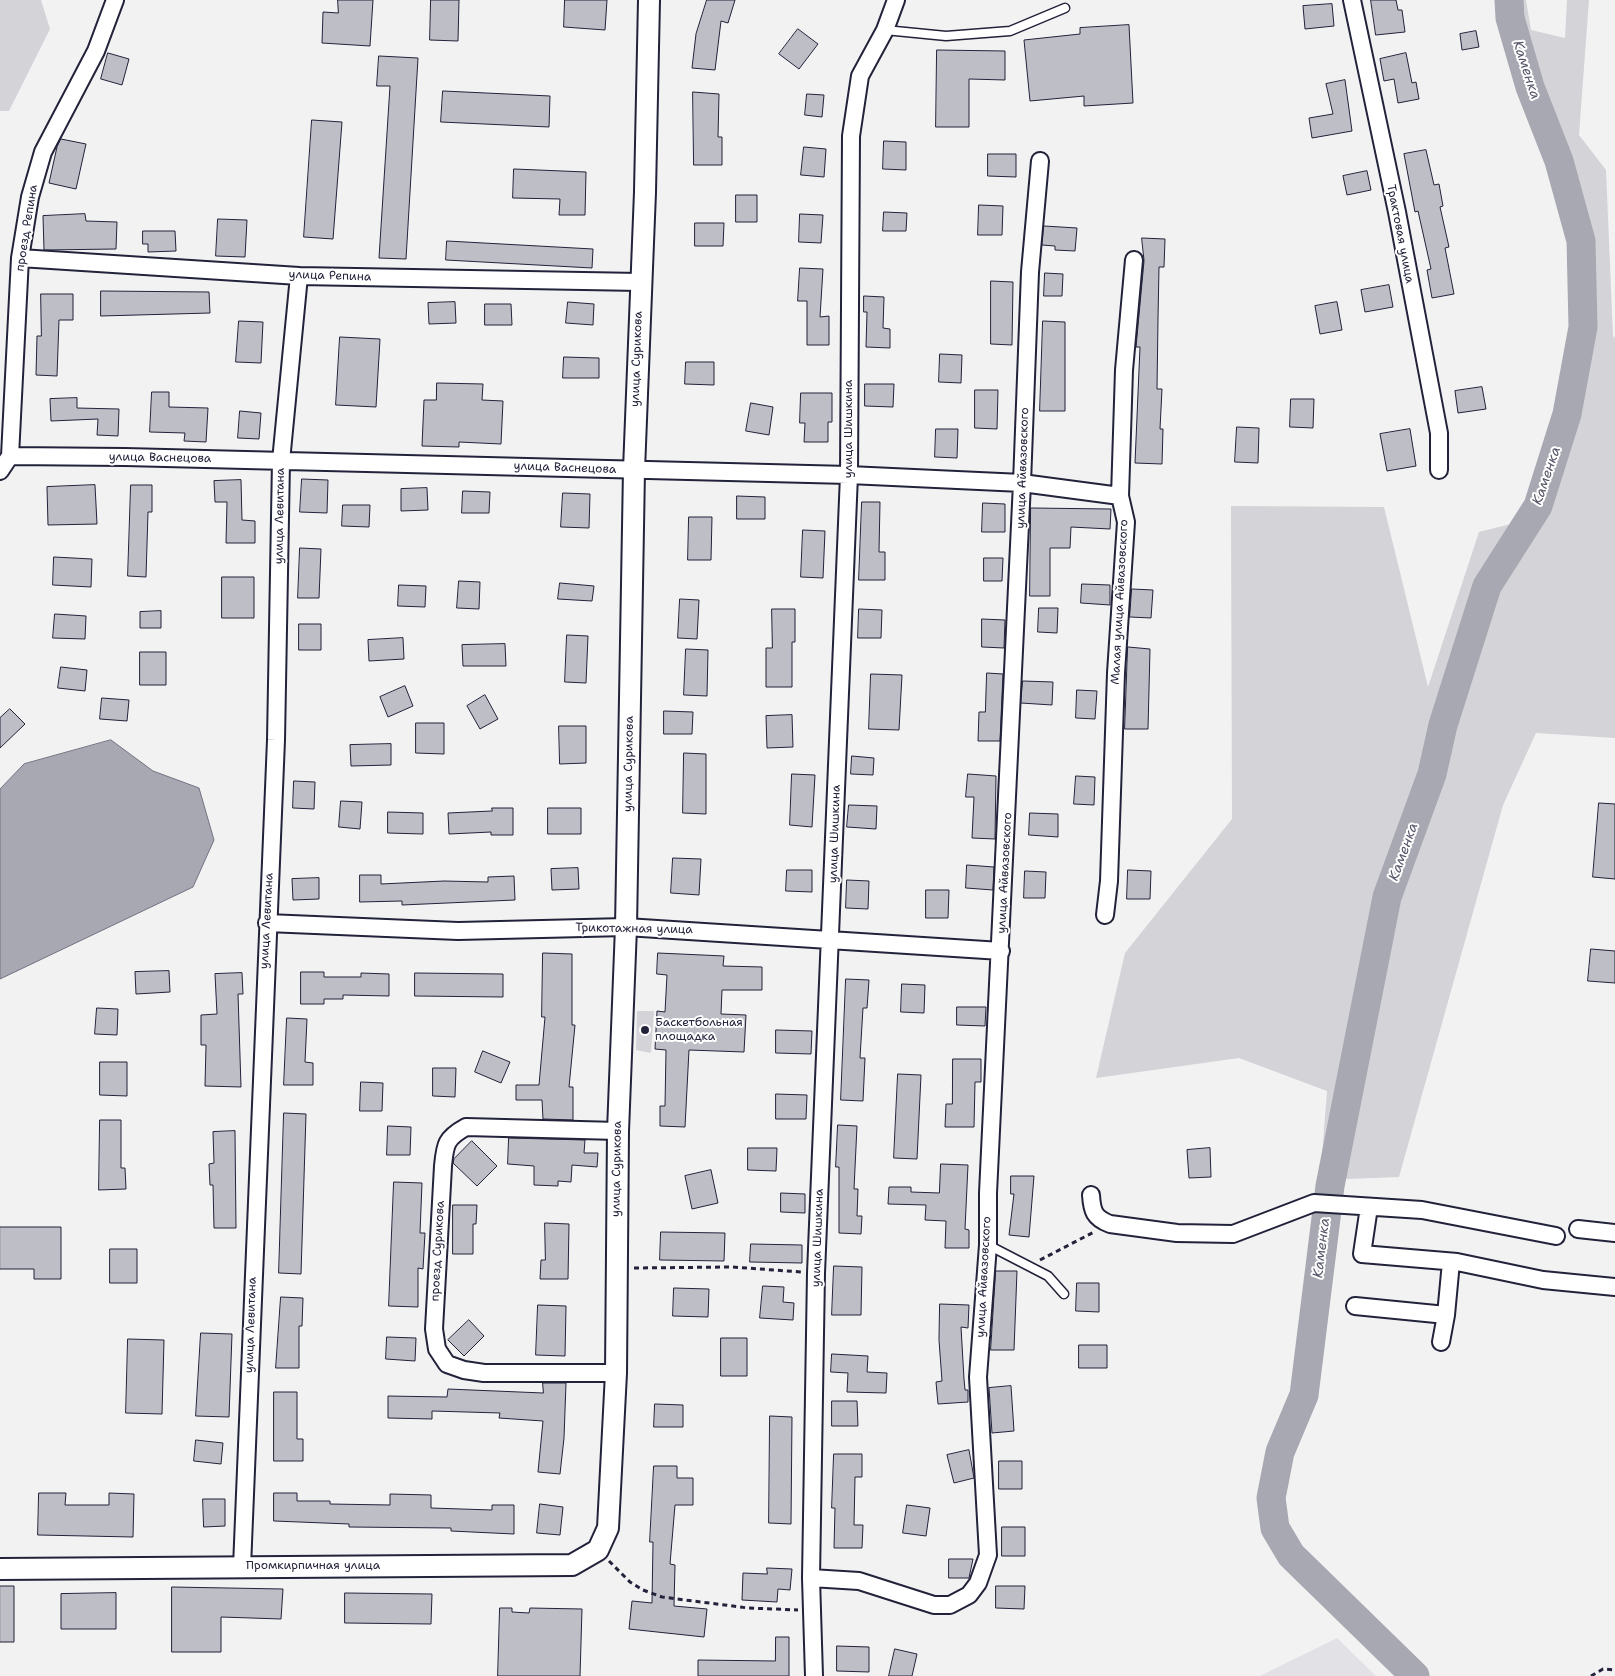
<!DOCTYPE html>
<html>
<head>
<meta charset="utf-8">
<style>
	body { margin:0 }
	canvas { display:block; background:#f2f2f3 }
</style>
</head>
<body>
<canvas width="1615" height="1676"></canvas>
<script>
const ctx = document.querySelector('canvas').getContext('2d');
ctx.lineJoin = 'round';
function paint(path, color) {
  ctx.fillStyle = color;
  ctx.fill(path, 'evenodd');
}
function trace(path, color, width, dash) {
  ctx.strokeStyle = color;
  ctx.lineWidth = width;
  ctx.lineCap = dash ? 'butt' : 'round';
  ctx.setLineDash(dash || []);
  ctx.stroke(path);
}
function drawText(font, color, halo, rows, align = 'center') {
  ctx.font = font + ' "Shantell Sans",sans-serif';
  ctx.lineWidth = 4;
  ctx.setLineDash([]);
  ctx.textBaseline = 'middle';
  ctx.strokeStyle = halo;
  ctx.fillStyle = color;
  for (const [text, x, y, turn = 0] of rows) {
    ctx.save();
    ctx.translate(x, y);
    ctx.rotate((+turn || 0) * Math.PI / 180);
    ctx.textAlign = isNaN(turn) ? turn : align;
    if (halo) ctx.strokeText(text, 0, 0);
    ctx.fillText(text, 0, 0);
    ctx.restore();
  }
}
paint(new Path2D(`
	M1337 1638 1376 1676H1260Z`), '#e2e2e6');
paint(new Path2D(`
	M0 0H41L50 29 9 111H0Z
	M1514 0H1526L1531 30 1565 38 1567 0H1589L1579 135 1606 170 1613 336 1615 338V738L1536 733 1503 805 1399 1177 1320 1180 1327 1091 1239 1058 1096 1078 1125 953 1232 819 1231 506 1384 507 1428 687 1479 532 1547 515 1592 337 1586 217Z
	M637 1011H654L651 1053 636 1050Z`), '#d3d3d8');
const water = new Path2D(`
	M111 740 153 771 199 788 214 840 193 887 0 979V789L24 764Z`);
paint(water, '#a8a8b2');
trace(water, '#727282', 1);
trace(new Path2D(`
	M1415 1676 1291 1555 1275 1528 1271 1498 1280 1452 1304 1395 1330 1186 1387 897 1432 774 1443 725 1487 586 1538 506 1567 414 1583 327 1581 241 1559 161 1530 87 1510 18 1509 0`), '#a8a8b2', 29);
const building = new Path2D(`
	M338 0H373L370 46 322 43 323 12 338 13Z
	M431 0H459L458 41 430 40Z
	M565 0H607L605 30 564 27Z
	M707 0H735L728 23 721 21 715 70 692 68 696 34Z
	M1371 0H1396L1398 10H1402L1405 32 1376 35Z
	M1332 4 1334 26 1305 29 1303 6Z
	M1129 25 1133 103 1084 106V96L1030 101 1024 40 1080 34V28Z
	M798 29 818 44 799 69 779 54Z
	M1476 31 1479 47 1462 50 1460 34Z
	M937 50 1005 51V80L969 79V127H936Z
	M108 53 129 59 122 85 101 79Z
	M1406 53 1412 83 1416 82 1419 99 1398 103 1394 79 1384 81 1380 59Z
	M379 56 418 58 406 259 379 258 390 86H377Z
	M1345 80 1352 131 1312 138 1309 118 1333 114 1326 84Z
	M443 91 550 96 549 127 441 122Z
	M693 92 719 94 718 137H722V165H694Z
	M807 94 824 95 822 117 805 115Z
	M312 120 342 122 333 239 304 237Z
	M61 139 86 144 76 189 49 183 57 147Z
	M884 141 906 142V170L883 169Z
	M804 147 826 149 824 177 801 175Z
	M1426 150 1434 185 1439 184 1443 206 1440 207 1449 247 1445 248 1454 294 1432 298 1427 270 1431 269 1418 211 1415 212 1404 154Z
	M988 154H1016V177L988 176Z
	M514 169 586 172 585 215H559L560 199 513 198Z
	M1367 171 1371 190 1347 195 1343 176Z
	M736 195H757V222H736Z
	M979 205 1003 206 1002 235H978Z
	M884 212 907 213 906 231H883Z
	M85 214 86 221 117 222 116 249 44 250 43 216Z
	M800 214 823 215 821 243 799 242Z
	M218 219 247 220 245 257 216 256Z
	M695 223H724L723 246H695Z
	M1044 226 1077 228 1075 251 1055 250V246L1042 245Z
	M143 231H175L176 251 148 252V244H143Z
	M1142 238 1165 239 1164 267H1159L1158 319 1157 389H1162L1160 429H1163L1162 464 1135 463 1140 347H1136L1144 261Z
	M447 241 593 249 592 268 446 260Z
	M800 268 823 269 820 317 829 316V345H807V301H798Z
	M1045 273 1063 274 1062 296H1044Z
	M991 281 1013 282 1012 345 991 344Z
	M1389 285 1393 307 1365 312 1361 290Z
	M101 291 209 292 210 313 101 316Z
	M41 294H73V320H59L57 376 36 375 37 336H41Z
	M864 296 884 297 883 328 890 329V348L866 347 867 312H864Z
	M455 302 456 323 429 324 428 303Z
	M568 302 594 304 593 325 566 323Z
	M1337 302 1342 330 1320 334 1315 306Z
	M485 304H511L512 325H485Z
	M239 321 263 322 261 363 236 362Z
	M1043 321 1065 322V411H1040Z
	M340 337 380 339 376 407 336 405Z
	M940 354 962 355 961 383 939 382Z
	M564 357 599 358V378H563Z
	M686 362H714V385L685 384Z
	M437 383 483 384 482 400 503 401 501 444 459 442V447L422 446 424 400H436Z
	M865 384H894L893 407 865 406Z
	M1482 387 1486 409 1458 413 1455 391Z
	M975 390H998L997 429 975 428Z
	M152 392H169V407L208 408 206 442 184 441 185 433 150 432Z
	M801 393H832V422H828V442H804L805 423H800Z
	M77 398V408L119 409 118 436 97 435 98 419 51 421 50 399Z
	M1291 399H1314L1313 428 1290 427Z
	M751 403 773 407 769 435 746 431Z
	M240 411 261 413 259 439 238 438Z
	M1237 427 1259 428 1258 463 1235 462Z
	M936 429H958L957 458 935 457Z
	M1410 429 1416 466 1387 471 1380 434Z
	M302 479 328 480 327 513 300 512Z
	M241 480 242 520 255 521V543H226L227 502H215L214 481Z
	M95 485 97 524 48 525 47 487Z
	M131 485H152V512H148L146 577 128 576Z
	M427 488 428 510 401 511V489Z
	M463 491 490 492 489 513H462Z
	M563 493 590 494 589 528 561 527Z
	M737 496 765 497V519H737Z
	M862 502H880L879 552H885V580H859Z
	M983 503 1005 504V532H982Z
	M343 505H370L369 527 342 526Z
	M1031 508 1111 509 1110 529 1071 527 1070 548H1050V596H1030Z
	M689 517H712L711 560H688Z
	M803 530 825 531 823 578 801 577Z
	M300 548 321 549 319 598H298Z
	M54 557 92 559 91 587 53 585Z
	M984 558H1003L1002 581H984Z
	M222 577H254V618H222Z
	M459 581 480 582 479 609 457 608Z
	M560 583 594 586 592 601 558 599Z
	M1082 584 1110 585V605L1081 603Z
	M399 585 426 586 425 607 398 606Z
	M1132 589 1153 590 1151 618 1130 617Z
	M680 599 699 600 697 639 678 638Z
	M1039 608H1058L1057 633 1038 632Z
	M772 609H795V642H792V687H766V648H772Z
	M859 609 882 610 881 638H858Z
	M161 611V628H140V612Z
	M55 614 86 616 85 639 53 638Z
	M982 619 1005 620 1004 648 982 647Z
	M299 624H321V650H299Z
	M567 635 588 636 586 683 565 682Z
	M403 638 404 659 369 661 368 640Z
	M505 644 506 666H463L462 645Z
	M1128 647 1150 649 1148 729H1125Z
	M686 649 708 650 707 696 684 695Z
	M140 652H166V685H140Z
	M61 667 87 670 85 691 58 688Z
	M987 673 1003 674 1000 741H978L979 712H985Z
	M871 674 902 675 899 730 869 729Z
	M1023 681 1053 682 1052 705 1021 703Z
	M405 686 413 706 388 717 380 697Z
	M1077 690 1097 691 1095 719 1076 718Z
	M485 695 498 719 480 729 467 706Z
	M102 698 129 700 127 721 100 719Z
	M10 709 25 724 0 748V718Z
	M664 711 693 712 692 734H664Z
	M792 715 793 747 767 748 766 716Z
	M416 723H444V754L416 753Z
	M559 726H586V763L560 764Z
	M391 744V765L351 766 350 745Z
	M684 753 706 754V814L683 813Z
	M852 756 874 758 873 775 851 774Z
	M792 774 815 775 812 827 790 825Z
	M968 774 996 776 995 839 972 838 974 797H966Z
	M1076 776 1095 777 1094 805 1074 804Z
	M294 781 315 782 314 809 293 808Z
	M341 801 362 802 360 829 339 827Z
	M1599 803 1615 804V879L1593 877Z
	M849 805 877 806 876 829 847 827Z
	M492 808H513V835H491V832L449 834 448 813 492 811Z
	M548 808H581V834H548Z
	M388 812 423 813V834L388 833Z
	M1030 813 1058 814V837L1029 835Z
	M673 858 701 859 699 895 671 893Z
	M967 865 994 867 993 890 966 888Z
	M578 868 579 889 552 890 551 869Z
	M787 870H812V892L786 891Z
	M1128 870 1151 871 1150 899H1127Z
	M1025 871 1046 872 1045 898H1024Z
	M360 875H381V884L444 881 488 882V877L514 876 515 900 402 905V901L360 902Z
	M319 878V899L293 900 292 879Z
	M847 880 869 881 868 909 846 908Z
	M926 890H949L948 918H926Z
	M1591 949 1615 951V983L1588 981Z
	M543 953 572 954V1025H575L569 1087H573V1120L543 1119 542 1100H516V1085H539L545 1017H542Z
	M658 953 724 956 723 966 762 967V990H722L721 1014 746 1015 744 1052 689 1050 685 1127 660 1126V1106H665L666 1050 655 1049 657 1011 665 1012 667 975 657 974Z
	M169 971 170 992 136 994 135 972Z
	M301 972H324V977H361V973L389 974V996L343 995V999H324V1004H301Z
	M242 973 243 994H238L241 1087 205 1086 206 1045H201V1015L217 1014 215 974Z
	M415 973 503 974V997L415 996Z
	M846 979 869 980 867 1008H863L860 1058H865L863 1101 841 1100Z
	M902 984 925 985 924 1013 901 1012Z
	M957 1007H986L985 1026 957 1025Z
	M97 1008 118 1009 117 1035 95 1034Z
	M287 1018 307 1019 305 1062 313 1063V1085H284Z
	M776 1030 812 1031 811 1054 776 1053Z
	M483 1051 510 1062 501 1083 475 1072Z
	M953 1059H981V1082H975L974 1127H945L946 1104H952Z
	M100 1062H127V1096L100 1095Z
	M433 1068H456L455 1097 433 1096Z
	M898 1074 921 1075 917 1159 894 1158Z
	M361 1082 383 1083 382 1111H360Z
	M776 1094 807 1095 806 1119H776Z
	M284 1113 306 1114 301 1274 279 1273Z
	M100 1120H121V1168H125L126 1189 99 1190Z
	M838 1125 857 1126 854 1189H858L857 1216H862L861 1234 839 1233V1167H836Z
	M388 1126 411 1127 410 1155H387Z
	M235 1131 236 1228H214L213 1185H210L209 1164 214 1163 213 1132Z
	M509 1138 585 1140 584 1153H598L597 1167 572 1165 571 1182 558 1181V1186L534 1185V1166L508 1164Z
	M472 1141 497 1166 477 1186 453 1163 454 1159Z
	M748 1148H777L776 1171 748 1170Z
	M1210 1148 1211 1177 1189 1178 1187 1150Z
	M941 1164 968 1165 965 1229 969 1230V1248H945L946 1221 925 1220 926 1205 888 1204 889 1187H911V1192L939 1193Z
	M711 1170 718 1203 692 1209 685 1176Z
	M1011 1176H1034L1029 1237 1009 1235 1014 1194H1011Z
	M394 1182 422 1183 420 1233H425L423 1269 418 1268V1307L389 1306Z
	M781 1193 805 1194V1213L781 1212Z
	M453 1205H477L476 1224H473V1254H453Z
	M545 1223 569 1224 568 1279H540L541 1260H545Z
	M0 1227H61V1279H34V1269H0Z
	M661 1232 725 1233 724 1261 660 1260Z
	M751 1244 802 1245V1263L750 1262Z
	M110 1249H137V1283H110Z
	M834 1266 862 1267 861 1315H832Z
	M996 1271H1017L1014 1350H991Z
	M1077 1283H1099V1312L1076 1311Z
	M763 1286 784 1287 783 1302 794 1303 793 1320 760 1318Z
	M674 1288 709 1289 708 1317 673 1316Z
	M281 1297 303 1298 302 1326H299V1368H276Z
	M940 1304 969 1305 968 1328 961 1327 964 1379 965 1390H968V1402L938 1404 936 1382 942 1381 939 1340Z
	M538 1305 566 1306 565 1356 536 1355Z
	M469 1320 484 1336 464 1356 448 1340Z
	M201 1333 232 1334 229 1417 196 1416Z
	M387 1337 416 1338 415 1361 386 1359Z
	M721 1338H747V1376H721Z
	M128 1339 164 1340 162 1414 126 1413Z
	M1079 1345H1107V1368H1079Z
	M832 1354 868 1356 867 1372 887 1373 886 1393 847 1392 848 1373 831 1372Z
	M543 1383H566L564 1438 560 1474 538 1472 543 1421 499 1418 500 1413 432 1411V1419L388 1418V1396L447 1397 448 1389 543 1393Z
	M1011 1386 1014 1431 992 1433 989 1388Z
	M274 1392H297V1439H303V1461H274Z
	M832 1401H857L858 1426H832Z
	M655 1404 683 1405V1427H654Z
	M770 1416 792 1417 791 1524 769 1523Z
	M196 1440 223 1443 221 1464 194 1461Z
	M969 1450 974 1478 954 1483 947 1455Z
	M834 1454H862V1477H855L854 1525H863L862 1548H834L835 1508H832Z
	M999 1461H1022V1489H999Z
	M654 1466H677V1478H693V1505H675L670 1564 675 1565 674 1606 707 1609 704 1637 629 1629 632 1601 652 1603 653 1542H650Z
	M39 1493H66L65 1505H109V1493L134 1494 133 1537 38 1535Z
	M274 1493H297V1501H330V1504L390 1505V1494L431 1495V1508L492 1510V1505H514V1534L451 1531V1528L349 1527V1524L274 1521Z
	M203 1499H225V1526L204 1527Z
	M540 1504 563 1507 560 1535 537 1533Z
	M907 1505 930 1508 926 1536 903 1533Z
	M1002 1527H1025V1556H1002Z
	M949 1559H973L969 1578H949Z
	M767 1568 792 1569 790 1590 778 1589 777 1602 742 1600 743 1573 767 1574Z
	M0 1586H14V1642H0Z
	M996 1586H1025L1024 1609 996 1608Z
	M172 1587 283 1589 281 1619 221 1617V1652H172Z
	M116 1593V1629H61V1594Z
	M345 1593 432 1594 431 1624 345 1623Z
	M500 1608H512V1612L529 1613 530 1608 582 1609 580 1676H498Z
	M776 1637H789V1676H698V1660L775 1661Z
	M837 1646 869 1647V1672L837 1671Z
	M895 1649 917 1654 912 1676H889Z`);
paint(building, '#bebec6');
trace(building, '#22223b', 1);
const service = new Path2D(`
	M885 30 946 36 1010 31 1065 8
	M988 1245 1048 1276 1064 1294`);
const minor = new Path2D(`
	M1352 0 1397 212 1439 433V470
	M20 258 299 276 640 282
	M10 456 125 457 849 475 1022 483 1120 496
	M0 471 10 456 20 258 30 197 43 152 96 51 115 0
	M1105 915 1109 881 1116 673 1126 522 1120 496 1124 370 1134 260
	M267 923 458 931 626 927 1001 951
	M1091 1195C1092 1211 1094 1218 1110 1224L1177 1233 1233 1234 1314 1203 1422 1210 1556 1236
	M1369 1207 1362 1254 1457 1262 1543 1280 1615 1287
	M1578 1229 1615 1233
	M1355 1306 1446 1315 1451 1262
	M1441 1342 1446 1315
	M616 1373H484L464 1370 447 1364 437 1349 434 1329 443 1166C445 1144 446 1138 466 1127L618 1131
	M242 1567 276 740 281 461 299 276
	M811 1578 859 1581 934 1605H950L969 1595 978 1583 988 1555 978 1377 988 1245V1193L1022 483 1030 272 1040 161
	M814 1676 811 1578 816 1273 849 475 851 136 860 76 885 30 896 0`);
const tertiary = new Path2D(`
	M0 1569 572 1565 598 1550 608 1528 616 1373 618 1131 626 927 634 470 645 192 649 0`);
trace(service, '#22223b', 11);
trace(minor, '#22223b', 20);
trace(tertiary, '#22223b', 24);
trace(new Path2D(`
	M1040 1260 1094 1232
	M634 1268 732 1267 802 1272
	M609 1561 630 1582 643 1590 662 1597 748 1608 798 1610
	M1591 1676 1603 1669 1615 1670`), '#22223b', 3, [5, 4]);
trace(service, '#fff', 8);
trace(minor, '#fff', 16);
trace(tertiary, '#fff', 20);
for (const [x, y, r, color] of [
	[645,1030,5,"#22223b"]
]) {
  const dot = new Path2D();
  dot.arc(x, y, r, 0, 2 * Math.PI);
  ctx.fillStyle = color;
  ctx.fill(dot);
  trace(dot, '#fff', 2);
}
drawText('12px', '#22223b', '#fff', [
	["проезд Репина",27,228,-81],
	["Трактовая улица",1400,234,79],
	["улица Репина",330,276,2],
	["улица Сурикова",637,359,-88],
	["улица Шишкина",849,429,-90],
	["улица Васнецова",160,458,1],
	["улица Васнецова",565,468,2],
	["улица Айвазовского",1023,468,-88],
	["улица Левитана",280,516,-89],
	["Малая улица Айвазовского",1120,602,-87],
	["улица Сурикова",629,764,-89],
	["улица Шишкина",835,834,-88],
	["улица Айвазовского",1005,873,-87],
	["улица Левитана",267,921,-87],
	["Трикотажная улица",634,929,1],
	["улица Сурикова",617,1169,-89],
	["улица Шишкина",818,1238,-88],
	["проезд Сурикова",438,1251,-87],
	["улица Айвазовского",984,1277,-87],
	["улица Левитана",251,1325,-88],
	["Промкирпичная улица",313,1566]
]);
drawText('12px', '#22223b', '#fff', [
	["Баскетбольная",655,1023],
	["площадка",655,1037]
], 'left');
drawText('italic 14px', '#58586b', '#fff', [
	["Каменка",1526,70,72],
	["Каменка",1547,476,-71],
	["Каменка",1404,852,-70],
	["Каменка",1322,1248,-83]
]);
</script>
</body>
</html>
